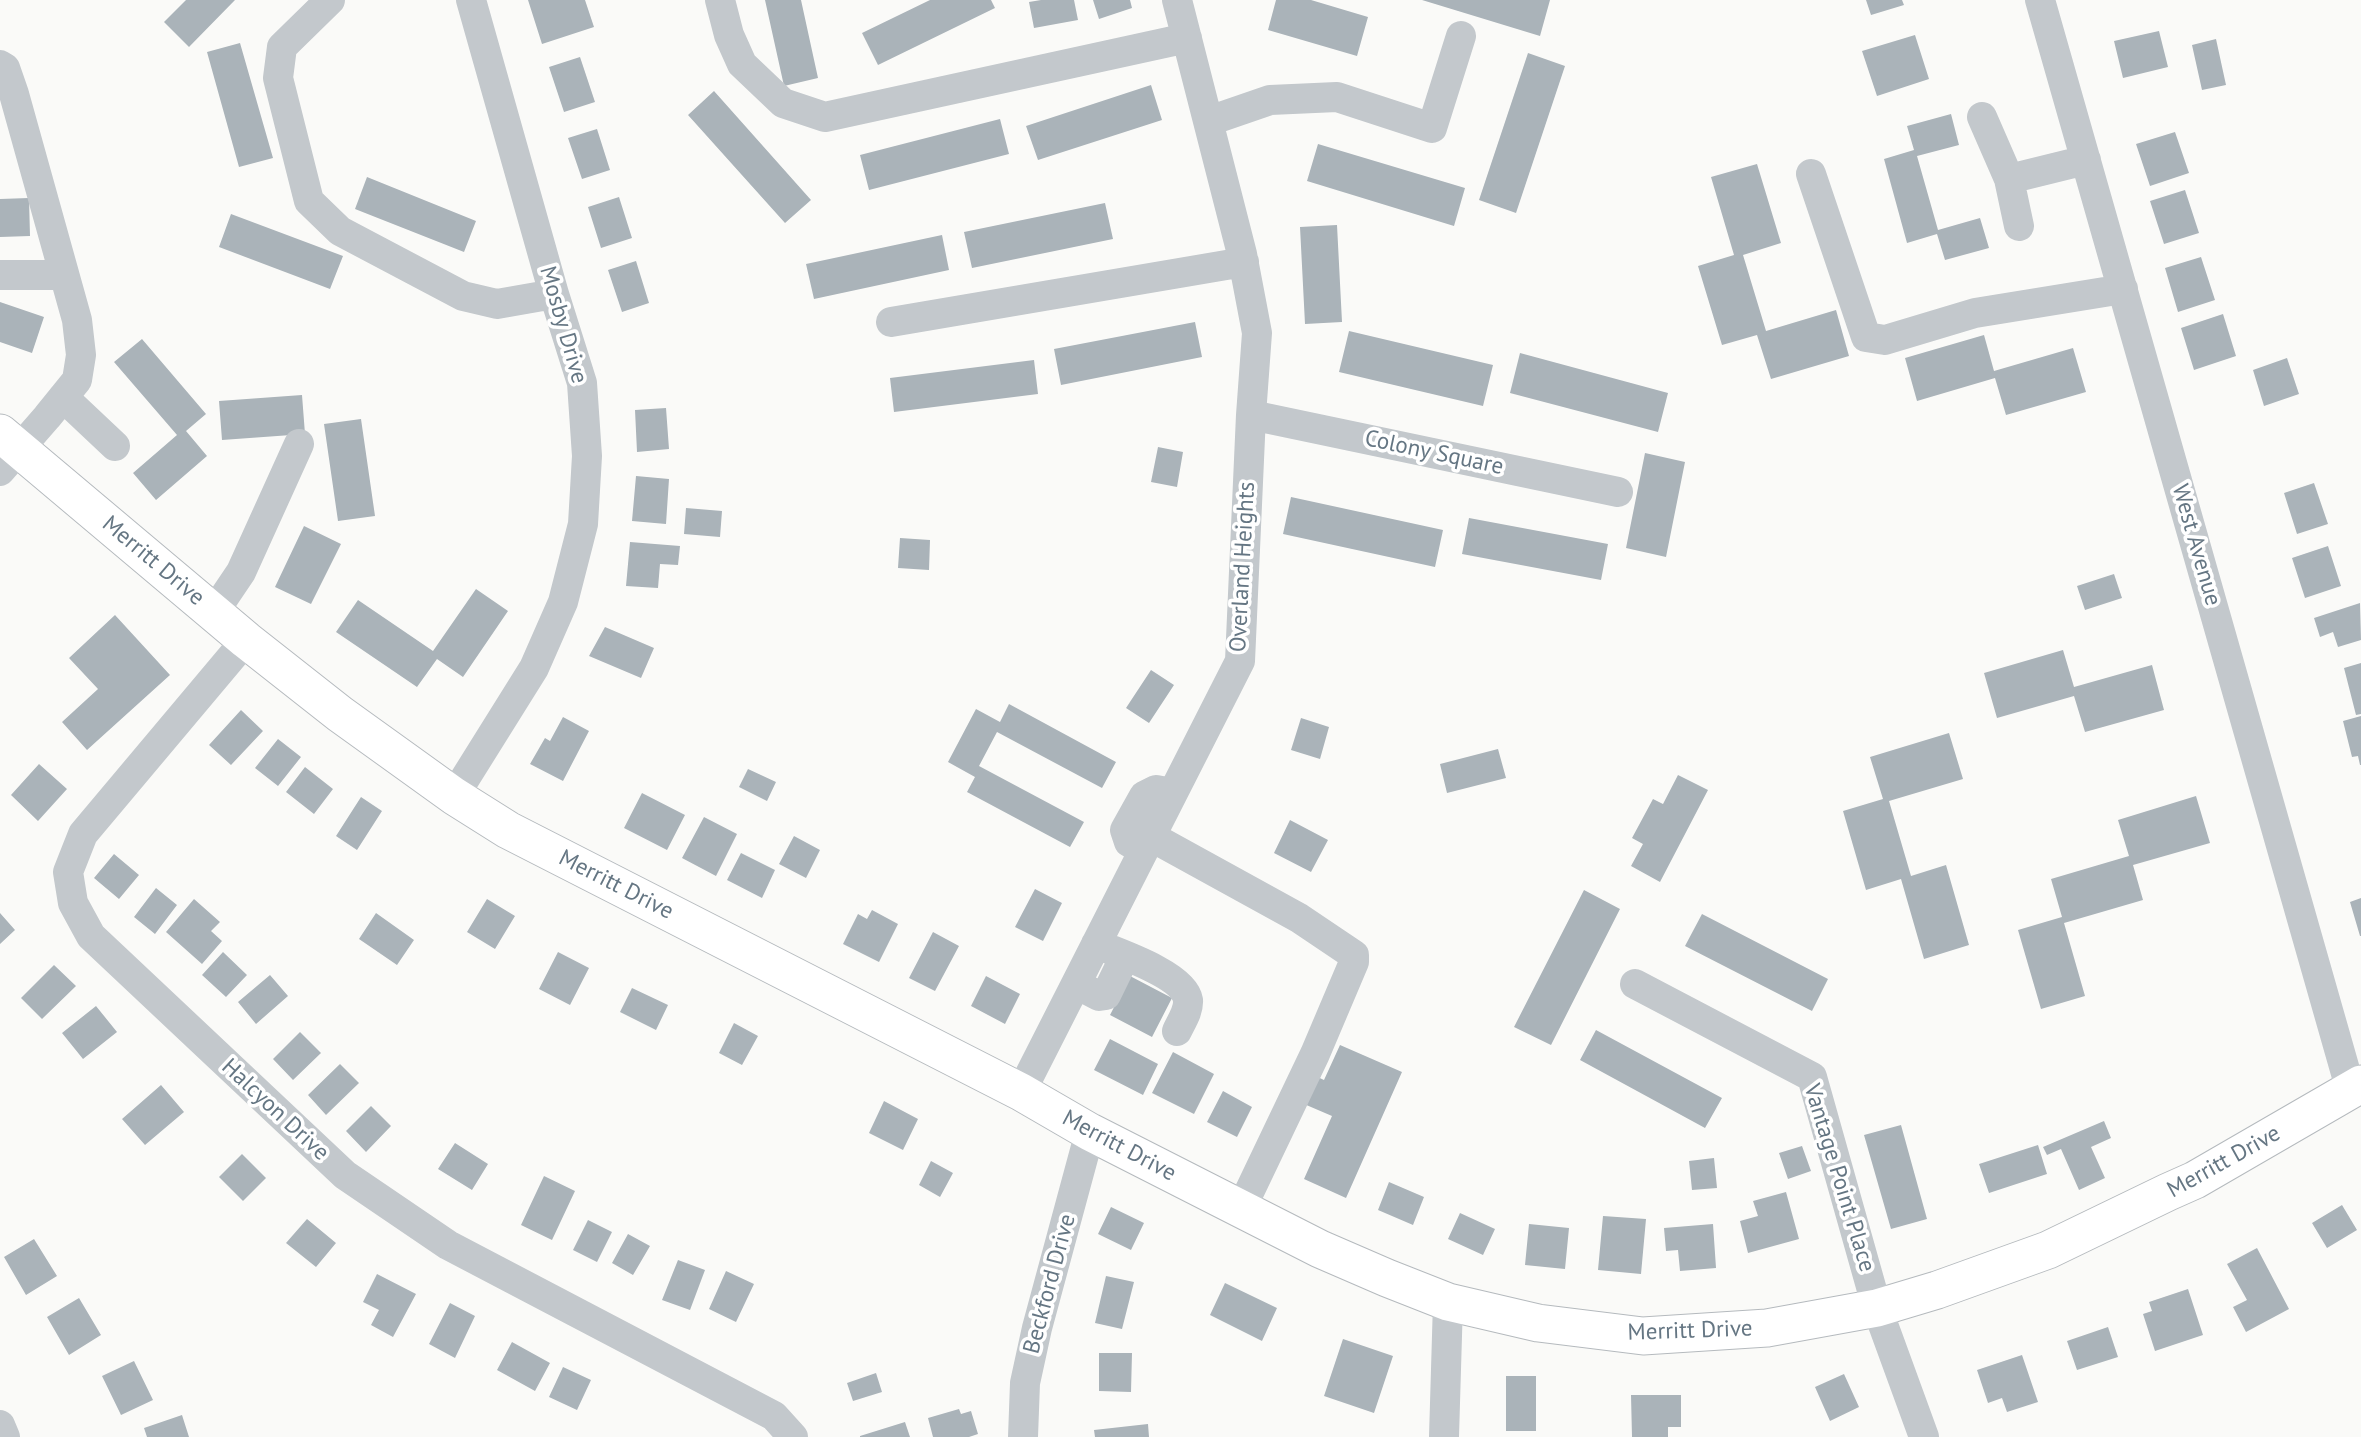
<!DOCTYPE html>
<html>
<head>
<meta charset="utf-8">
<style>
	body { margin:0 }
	canvas { display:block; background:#fafaf8 }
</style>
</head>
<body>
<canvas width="2361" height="1437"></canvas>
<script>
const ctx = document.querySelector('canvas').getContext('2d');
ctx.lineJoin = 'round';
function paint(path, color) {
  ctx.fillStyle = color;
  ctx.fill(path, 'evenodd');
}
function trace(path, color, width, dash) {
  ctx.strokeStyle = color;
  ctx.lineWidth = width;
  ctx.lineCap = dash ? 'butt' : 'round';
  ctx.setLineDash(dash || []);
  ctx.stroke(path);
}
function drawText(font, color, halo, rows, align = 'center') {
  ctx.font = font + ' "PT Sans",sans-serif';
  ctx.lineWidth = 7;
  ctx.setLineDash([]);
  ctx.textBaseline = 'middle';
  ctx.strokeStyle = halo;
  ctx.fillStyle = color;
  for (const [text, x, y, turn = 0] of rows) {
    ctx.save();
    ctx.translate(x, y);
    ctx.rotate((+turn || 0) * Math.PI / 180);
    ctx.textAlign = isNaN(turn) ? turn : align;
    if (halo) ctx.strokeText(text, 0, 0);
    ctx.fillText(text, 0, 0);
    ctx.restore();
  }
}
paint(new Path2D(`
	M186 0H235L189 47 164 22Z
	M528 0H585L594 27 542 44Z
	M765 0H801L818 78 784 86Z
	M930 0H991L995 8 878 65 862 33Z
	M1041 0H1074L1078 20 1034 28 1029 2Z
	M1093 0H1130L1132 8 1099 19Z
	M1276 0H1311L1368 17 1357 56 1268 30Z
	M1422 0H1550L1540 36Z
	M1866 0H1902L1904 5 1871 15Z
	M2159 31 2168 67 2123 78 2114 41Z
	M1915 35 1929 79 1877 96 1862 51Z
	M2216 39 2226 85 2202 90 2192 45Z
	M240 43 273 158 239 167 207 52Z
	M1528 53 1565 66 1516 213 1479 200Z
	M580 57 595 102 564 112 549 67Z
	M1151 85 1162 120 1038 160 1026 126Z
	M714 91 811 200 785 223 688 115Z
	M1951 114 1959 145 1917 156 1938 230 1980 218 1989 248 1945 260 1937 234 1907 243 1884 159 1914 150 1907 126Z
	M1000 119 1009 154 869 190 860 155Z
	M597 129 610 170 582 179 568 138Z
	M2175 132 2189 173 2150 186 2136 144Z
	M1318 144 1465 188 1454 226 1307 181Z
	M1757 164 1781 243 1743 255 1766 331 1836 310 1849 356 1771 379 1757 335 1722 345 1698 266 1734 255 1711 177Z
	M367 177 476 221 464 252 355 209Z
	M2185 190 2199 233 2164 244 2150 201Z
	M619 197 632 238 601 248 588 207Z
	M29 198 30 236 0 237V199Z
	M1105 203 1113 239 972 268 964 232Z
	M231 214 343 256 330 289 219 247Z
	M1337 225 1342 322 1305 324 1300 227Z
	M942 235 949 270 814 299 806 264Z
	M2201 257 2215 300 2178 312 2165 268Z
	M636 261 649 303 622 312 608 270Z
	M0 302 44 317 32 353 0 342Z
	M2223 314 2236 356 2194 370 2181 328Z
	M1195 322 1202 357 1061 385 1054 349Z
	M1349 331 1493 365 1483 406 1339 372Z
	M1984 335 1994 371 2073 348 2086 392 2006 415 1995 378 1917 401 1905 358Z
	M142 339 206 414 186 431 207 456 156 500 133 473 177 435 114 362Z
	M1520 353 1668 393 1658 432 1510 393Z
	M2287 358 2299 394 2264 406 2253 370Z
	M1034 360 1038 394 894 412 890 378Z
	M302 395 305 434 222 440 219 401Z
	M666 408 669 449 637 452 635 410Z
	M361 419 375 516 338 521 324 424Z
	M1158 447 1183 452 1177 487 1151 482Z
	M1645 453 1685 462 1666 557 1626 548Z
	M636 476 669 479 666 524 632 521Z
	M2314 483 2328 524 2297 534 2284 493Z
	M1291 497 1443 530 1435 567 1283 534Z
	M686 508 722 511 720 537 684 534Z
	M1469 518 1608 544 1601 580 1462 554Z
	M304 526 341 544 311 604 275 587Z
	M900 538 930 540 929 570 898 568Z
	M630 542 680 546 678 565 660 564 658 588 626 586Z
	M2328 546 2341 586 2305 598 2292 558Z
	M2114 574 2122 598 2085 610 2077 586Z
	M476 589 508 611 463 677 437 659 417 687 336 632 358 600 433 651Z
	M2360 603 2361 640 2338 647 2333 632 2320 637 2314 618Z
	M115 615 170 675 87 750 62 722 98 689 69 658Z
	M605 627 654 648 641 678 589 656Z
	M2063 650 2074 687 2152 665 2164 710 2085 732 2074 696 1997 718 1984 673Z
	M2361 663V714L2356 715 2344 668Z
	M1151 670 1174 685 1149 723 1126 708Z
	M1009 704 1116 762 1102 788 997 732 979 766 1084 822 1070 847 967 792 975 777 948 762 976 709 1000 722Z
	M241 710 263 731 231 765 209 745Z
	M2361 716V765H2360L2358 756 2352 757 2343 721Z
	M563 717 589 731 563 781 530 764 545 738 550 741Z
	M1301 718 1329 727 1320 759 1291 750Z
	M1949 733 1963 779 1889 801 1911 876 1946 865 1969 945 1924 959 1901 879 1866 890 1843 811 1883 799 1870 757Z
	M278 739 301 757 278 786 255 768Z
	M1498 749 1506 778 1447 793 1440 764Z
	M39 764 67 789 38 821 11 795Z
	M305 767 333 789 314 814 286 792Z
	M748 769 776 782 767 801 739 787Z
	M1678 775 1708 790 1660 882 1631 866 1643 844 1632 838 1653 799 1663 804Z
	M642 793 685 815 667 850 624 828Z
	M2196 796 2210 843 2133 865 2143 900 2064 923 2085 996 2041 1009 2018 930 2062 917 2051 879 2129 856 2118 820Z
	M361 797 382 811 357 850 336 836Z
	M704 817 737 834 716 876 682 858Z
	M1290 820 1328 840 1311 872 1274 853Z
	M794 836 820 850 806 878 779 864Z
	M741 853 775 870 762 898 727 880Z
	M114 854 139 875 119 899 94 878Z
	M156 888 177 905 155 934 134 917Z
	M1035 889 1062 903 1043 941 1015 927Z
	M1584 890 1620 909 1551 1045 1514 1027Z
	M2361 898V936H2360L2350 902Z
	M194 899 220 922 211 931 222 941 202 964 166 932Z
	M487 899 515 916 495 949 467 932Z
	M872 910 898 924 879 962 843 944 858 914 867 919Z
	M0 913 15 930 0 944Z
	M376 913 414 940 397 965 359 939Z
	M1702 914 1828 979 1812 1011 1685 946Z
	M933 932 959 946 935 991 909 978Z
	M223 952 247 975 226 997 202 975Z
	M558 952 589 968 570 1005 539 989Z
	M54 965 76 986 42 1019 21 998Z
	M270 975 288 996 256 1024 238 1002Z
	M986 976 1020 994 1005 1024 971 1006Z
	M1130 976 1172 998 1152 1037 1110 1015Z
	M632 988 668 1005 656 1030 620 1012Z
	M96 1006 117 1032 83 1059 62 1033Z
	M734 1023 758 1036 742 1065 719 1053Z
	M1596 1030 1722 1098 1705 1128 1580 1060Z
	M300 1032 321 1053 293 1080 273 1059Z
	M1110 1039 1158 1064 1143 1095 1094 1070Z
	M1340 1045 1402 1072 1346 1198 1304 1179 1332 1116 1297 1101 1309 1073 1324 1080Z
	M1173 1052 1214 1074 1194 1114 1152 1093Z
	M340 1064 359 1083 326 1115 308 1095Z
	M161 1085 184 1112 145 1145 122 1119Z
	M1223 1091 1252 1107 1237 1137 1207 1122Z
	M884 1101 918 1119 903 1150 869 1133Z
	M371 1106 391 1126 366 1152 346 1131Z
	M2104 1121 2111 1138 2091 1147 2105 1178 2079 1190 2061 1149 2047 1155 2043 1147Z
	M1901 1125 1927 1219 1891 1229 1864 1135Z
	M455 1143 488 1164 472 1190 438 1169Z
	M2038 1145 2047 1174 1989 1193 1979 1164Z
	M1802 1146 1811 1171 1788 1179 1779 1153Z
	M242 1154 266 1178 243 1201 219 1177Z
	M1714 1158 1717 1188 1692 1190 1689 1161Z
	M931 1161 953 1173 940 1197 919 1185Z
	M544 1176 575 1191 552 1240 521 1225Z
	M1389 1182 1424 1197 1413 1225 1378 1210Z
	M1786 1192 1799 1239 1748 1253 1740 1221 1758 1216 1753 1201Z
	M2342 1205 2357 1230 2327 1248 2312 1223Z
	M1111 1207 1144 1223 1131 1250 1098 1234Z
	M1460 1213 1495 1229 1483 1255 1448 1239Z
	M1603 1216 1646 1219 1641 1274 1598 1270Z
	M307 1219 336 1243 316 1267 286 1243Z
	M588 1220 612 1232 597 1262 573 1250Z
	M1529 1224 1569 1228 1565 1269 1525 1265Z
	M1713 1224 1716 1268 1680 1271 1678 1250 1666 1251 1664 1228Z
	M628 1234 650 1246 633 1275 612 1263Z
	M34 1239 57 1276 26 1295 4 1257Z
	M2257 1248 2289 1309 2246 1332 2233 1307 2247 1300 2227 1264Z
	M678 1260 705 1270 690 1310 662 1300Z
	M726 1271 754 1284 736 1322 709 1309Z
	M377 1274 416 1294 393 1337 371 1325 379 1310 363 1302Z
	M1106 1276 1134 1282 1122 1329 1095 1323Z
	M1225 1283 1277 1308 1262 1341 1210 1315Z
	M2188 1289 2203 1335 2155 1351 2143 1314 2152 1311 2149 1302Z
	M79 1298 101 1335 69 1355 47 1317Z
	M450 1303 475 1316 455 1358 429 1344Z
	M2108 1327 2118 1357 2077 1370 2067 1341Z
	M1343 1339 1393 1356 1374 1413 1324 1396Z
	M512 1342 550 1363 535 1391 497 1370Z
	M1099 1353H1132L1131 1392 1099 1391Z
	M2022 1355 2038 1402 2007 1412 2002 1398 1988 1403 1977 1370Z
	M134 1361 153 1400 121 1415 102 1376Z
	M563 1367 591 1380 577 1410 549 1397Z
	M876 1373 882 1392 853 1401 847 1383Z
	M1844 1374 1859 1407 1830 1421 1815 1387Z
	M1506 1376H1536V1431H1506Z
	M1631 1395H1681V1427H1668V1437H1632Z
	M959 1409 961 1414 971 1411 978 1434 969 1437H933L928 1418Z
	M182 1415 189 1437H147L144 1428Z
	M905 1422 910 1437H860V1436Z
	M1148 1424 1149 1437H1095L1094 1430Z`), '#aab3b9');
const major = new Path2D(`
	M0 433 246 640 340 714 454 796 508 830 1021 1092 1090 1132 1320 1249 1387 1278 1448 1302 1538 1323 1643 1336 1767 1328 1877 1308 1937 1290 2048 1250 2168 1192 2195 1180 2361 1084`);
trace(major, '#b5babe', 39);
trace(new Path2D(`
	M330 0 282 47 278 78 309 201 340 231 463 296 497 304 554 294
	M720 0 729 35 742 64 783 103 825 117 1187 38
	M2040 0 2351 1091
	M0 65 5 68 14 94 77 320 81 355 77 380 47 417 0 471
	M1982 117 2009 179 2086 160
	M1209 121 1270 100 1337 97 1432 128 1461 36
	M1811 174 1866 337 1885 340 1975 313 2123 289
	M2009 179 2019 226
	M0 275H64
	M891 322 1244 262
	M63 397 115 446
	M1251 415 1618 492
	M214 612 241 572 299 444
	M246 640 83 834 68 872 73 903 91 936 345 1175 448 1245 774 1416 793 1437
	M454 796 534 668 563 602 583 524 587 456 582 383 554 294 471 0
	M1150 836 1299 918 1354 955V962L1315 1054 1241 1209
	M1143 850 1129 842 1125 830 1144 796 1156 790 1172 793
	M1096 944C1118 953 1184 975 1188 1000 1189 1011 1181 1022 1177 1031
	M1076 984 1099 996 1106 995 1125 956
	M1635 984 1812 1077 1877 1308 1924 1437
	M1021 1092 1240 661 1251 415 1257 333 1242 254 1177 0
	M0 1425 5 1437
	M1023 1437 1025 1383 1037 1328 1090 1132
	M1444 1437 1448 1302`), '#c3c8cc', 30);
trace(major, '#fff', 37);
drawText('23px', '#657683', '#fff', [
	["Mosby Drive",563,325,74],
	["Colony Square",1434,453,12],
	["West Avenue",2196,545,74],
	["Merritt Drive",153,561,40],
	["Overland Heights",1243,567,-87],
	["Merritt Drive",616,885,27],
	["Halcyon Drive",275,1110,43],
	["Merritt Drive",1119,1146,28],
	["Merritt Drive",2224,1162,-29],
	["Vantage Point Place",1839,1178,73],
	["Beckford Drive",1050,1284,-75],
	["Merritt Drive",1690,1331,-2]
]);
</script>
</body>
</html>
